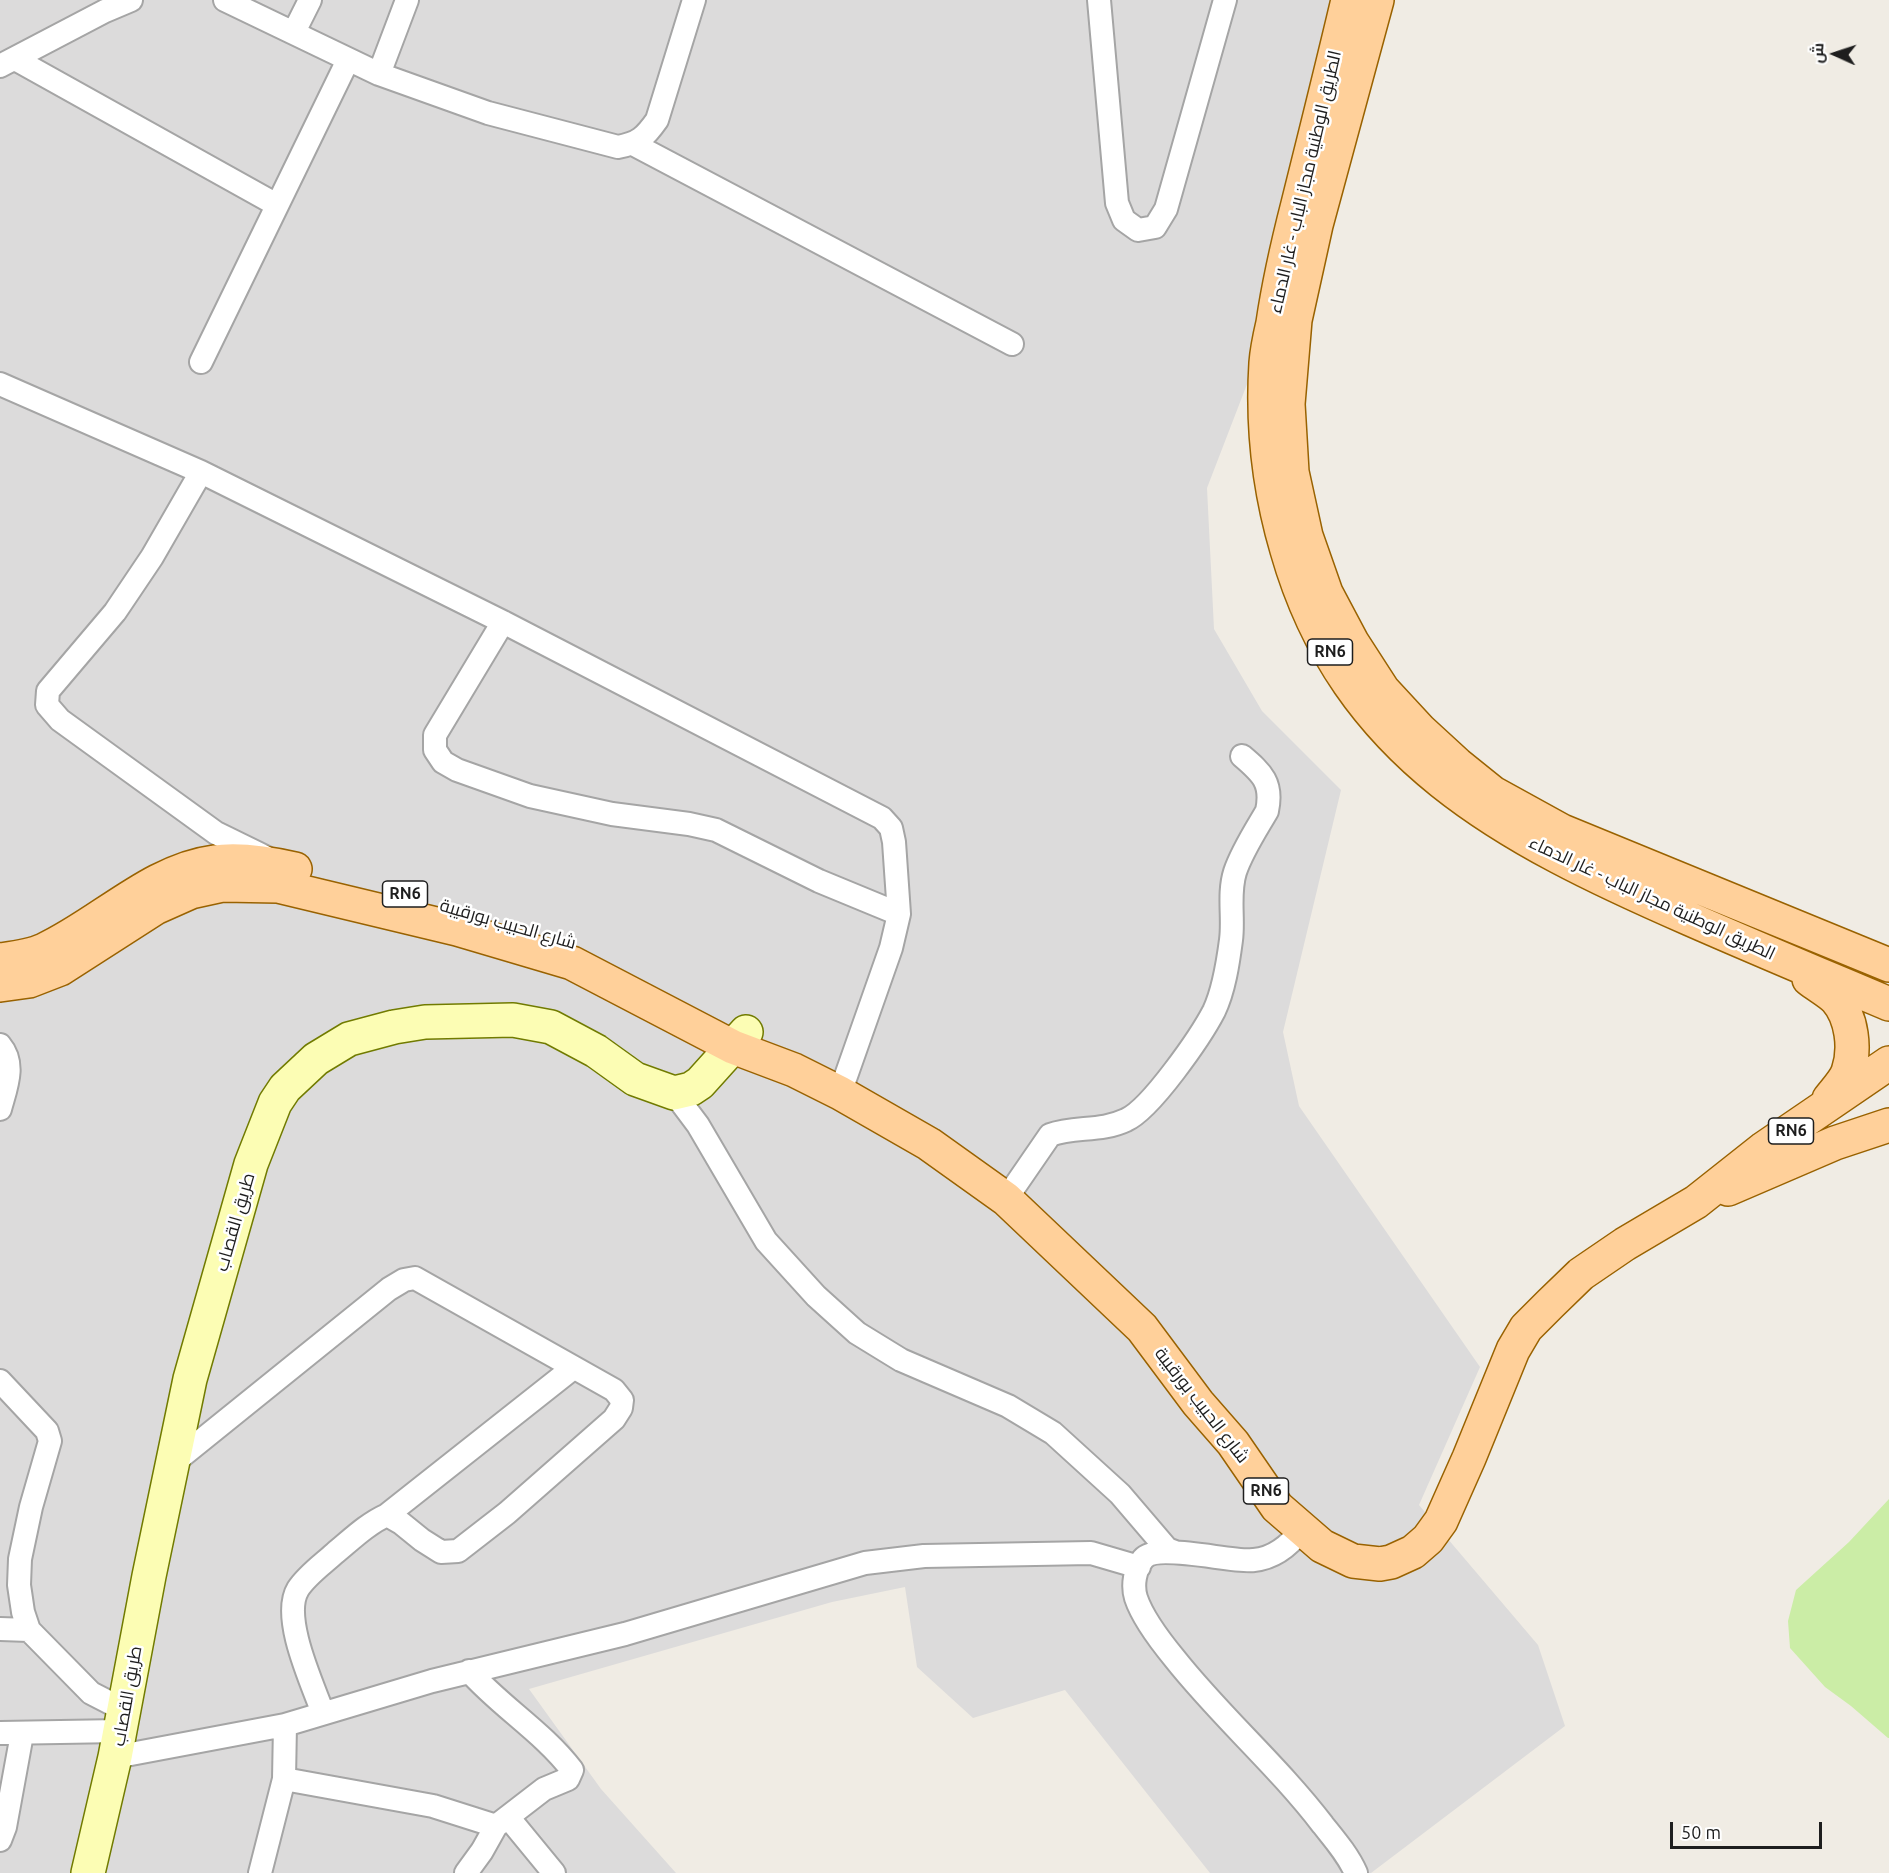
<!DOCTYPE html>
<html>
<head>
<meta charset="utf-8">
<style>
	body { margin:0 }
	#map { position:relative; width:1889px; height:1873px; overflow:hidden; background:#f0ece4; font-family:Ubuntu,Cairo,sans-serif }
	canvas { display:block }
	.north { position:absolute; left:1805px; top:24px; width:60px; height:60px; -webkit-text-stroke:4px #fff; paint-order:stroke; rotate:273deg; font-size:16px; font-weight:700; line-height:24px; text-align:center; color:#1e1e1e }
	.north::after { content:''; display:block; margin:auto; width:21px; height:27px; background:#1e1e1e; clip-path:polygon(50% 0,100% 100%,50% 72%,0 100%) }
	.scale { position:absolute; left:1670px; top:1822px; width:152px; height:27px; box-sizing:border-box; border:3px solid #1e1e1e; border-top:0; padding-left:8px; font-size:18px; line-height:21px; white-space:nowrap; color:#1e1e1e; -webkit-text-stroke:4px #fff; paint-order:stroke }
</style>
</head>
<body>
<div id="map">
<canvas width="1889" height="1873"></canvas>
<div class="north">ش</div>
<div class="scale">50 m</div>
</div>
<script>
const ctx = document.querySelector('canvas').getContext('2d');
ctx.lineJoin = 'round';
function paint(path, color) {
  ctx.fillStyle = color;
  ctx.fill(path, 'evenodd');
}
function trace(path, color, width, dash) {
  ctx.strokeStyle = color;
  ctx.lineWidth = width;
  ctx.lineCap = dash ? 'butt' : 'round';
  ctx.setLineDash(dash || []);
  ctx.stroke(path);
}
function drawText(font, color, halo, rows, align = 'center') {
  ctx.font = font + ' Ubuntu,Cairo,sans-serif';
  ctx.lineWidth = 5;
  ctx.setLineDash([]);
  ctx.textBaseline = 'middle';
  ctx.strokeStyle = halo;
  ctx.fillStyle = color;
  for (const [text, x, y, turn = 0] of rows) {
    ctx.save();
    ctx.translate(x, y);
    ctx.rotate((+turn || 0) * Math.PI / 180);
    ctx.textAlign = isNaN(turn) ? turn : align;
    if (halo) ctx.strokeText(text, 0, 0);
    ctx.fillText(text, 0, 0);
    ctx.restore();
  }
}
paint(new Path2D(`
	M0 0H1395L1207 488 1214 629 1262 711 1341 790 1283 1032 1299 1106 1480 1367 1419 1505 1538 1645 1565 1726 1371 1873H1210L1065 1690 973 1718 917 1667 905 1587 832 1602 529 1689 601 1789 676 1873H0Z`), '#dcdbdb');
paint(new Path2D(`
	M1889 1499V1738H1888L1851 1706 1825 1687 1790 1648 1788 1621 1796 1590 1849 1542Z`), '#cbeda6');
const minor = new Path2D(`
	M225 0 379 74 488 113 618 147C639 143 645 137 657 120L694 0
	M1099 0 1117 203 1124 220 1138 230 1155 227 1166 209 1225 0
	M294 32 310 0
	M15 59 277 205
	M0 66 105 11 131 0
	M379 74 407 0
	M633 144 1012 344
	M201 362 348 60
	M0 384 201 472 503 622 882 818 891 828 894 842 899 914 891 948 840 1093
	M201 472 152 557 115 612 48 691 47 705 60 720 216 833 265 857
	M503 622 435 735V750L443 762 457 770 530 796 612 814 689 824 716 830 819 881 899 914
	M0 1045C16 1064 6 1087 0 1109
	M674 1093 698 1125 766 1241 816 1296 857 1333 901 1360 1008 1406 1053 1433 1120 1494 1167 1549 1175 1552
	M1006 1199 1050 1135C1074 1126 1101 1132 1126 1120 1151 1109 1201 1036 1214 1011 1224 990 1228 963 1231 940 1234 918 1228 894 1235 872 1242 851 1256 830 1267 811 1273 783 1262 773 1242 756
	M0 1381 47 1431 50 1441 31 1507 20 1559 19 1585 23 1612 29 1630 91 1693 124 1710
	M172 1464 389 1289 404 1280 415 1278 614 1390 622 1400 621 1408 614 1419 507 1513 458 1551 441 1552 422 1540 401 1523 387 1515C367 1524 352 1539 335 1553 323 1564 307 1575 298 1589 281 1617 312 1683 323 1713
	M387 1515 573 1368
	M1302 1529C1290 1545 1275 1558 1254 1560 1232 1563 1157 1542 1143 1559 1135 1569 1132 1585 1136 1598 1143 1619 1161 1642 1175 1659 1221 1717 1278 1766 1323 1825 1335 1840 1348 1855 1356 1873
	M0 1629 29 1630
	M0 1733 120 1731
	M115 1757 285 1725 432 1681 625 1634 865 1563 924 1556 1091 1553 1139 1567
	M284 1779 433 1806 496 1826
	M508 1817 554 1873
	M0 1840 5 1827 22 1734
	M260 1873 284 1779 285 1725
	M466 1873 482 1851 496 1826 544 1789 568 1779 572 1770C543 1732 501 1707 469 1671`);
const secondary = new Path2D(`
	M88 1873 115 1757 149 1576 190 1379 251 1164 275 1103 285 1088 316 1059 349 1039 394 1027 425 1022 513 1020 551 1027 596 1051 635 1079 674 1093 691 1089 700 1083 746 1032`);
const primary = new Path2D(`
	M1348 0C1332 68 1315 136 1298 204 1288 243 1279 282 1273 323 1270 336 1267 349 1266 363 1262 426 1269 489 1287 550 1346 757 1507 839 1690 919 1756 948 1823 976 1889 1004
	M1377 0 1316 225 1295 320 1288 404 1292 472 1306 536 1326 593 1352 642 1383 690 1420 730 1457 764 1493 793 1562 831 1889 965
	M0 960C14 958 31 956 44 950 100 924 152 870 214 862 240 858 269 863 295 869
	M1809 979C1818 986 1829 992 1836 999 1852 1017 1856 1049 1848 1072 1845 1081 1835 1091 1829 1099
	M0 985 29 981 60 969 155 908 191 892 223 885 278 886 457 929 572 963 733 1047 794 1070 840 1093 929 1144 1006 1199 1142 1328 1198 1403 1233 1443 1277 1507 1322 1546 1353 1561 1380 1564 1391 1562 1413 1552 1428 1539 1441 1521 1469 1458 1513 1350 1526 1328 1550 1304 1581 1274 1625 1244 1696 1202 1763 1149 1889 1063
	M1728 1189 1835 1143 1889 1125`);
trace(minor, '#a5a5a5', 26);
trace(secondary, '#717b00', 36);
trace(primary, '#996200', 36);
trace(minor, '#fff', 22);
trace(secondary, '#fcfdb4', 33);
trace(primary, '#ffd09a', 33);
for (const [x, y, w] of [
	[1330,652,45],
	[405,894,45],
	[1791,1131,45],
	[1266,1491,45]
]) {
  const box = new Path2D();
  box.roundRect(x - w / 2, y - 13, w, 26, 4.5);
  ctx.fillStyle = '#fff';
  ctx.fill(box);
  trace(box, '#1e1e1e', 1.5);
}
drawText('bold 16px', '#1e1e1e', null, [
	["RN6",1330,652],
	["RN6",405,894],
	["RN6",1791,1131],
	["RN6",1266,1491]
]);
drawText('18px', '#1e1e1e', '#fff', [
	["الطريق الوطنية مجاز الباب - غار الدماء",1305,182,-77],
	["الطريق الوطنية مجاز الباب - غار الدماء",1652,898,25],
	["شارع الحبيب بورقيبة",508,924,16],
	["طريق القصاب",235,1222,-74],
	["شارع الحبيب بورقيبة",1202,1405,52],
	["طريق القصاب",127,1696,-80]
]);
</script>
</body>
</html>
